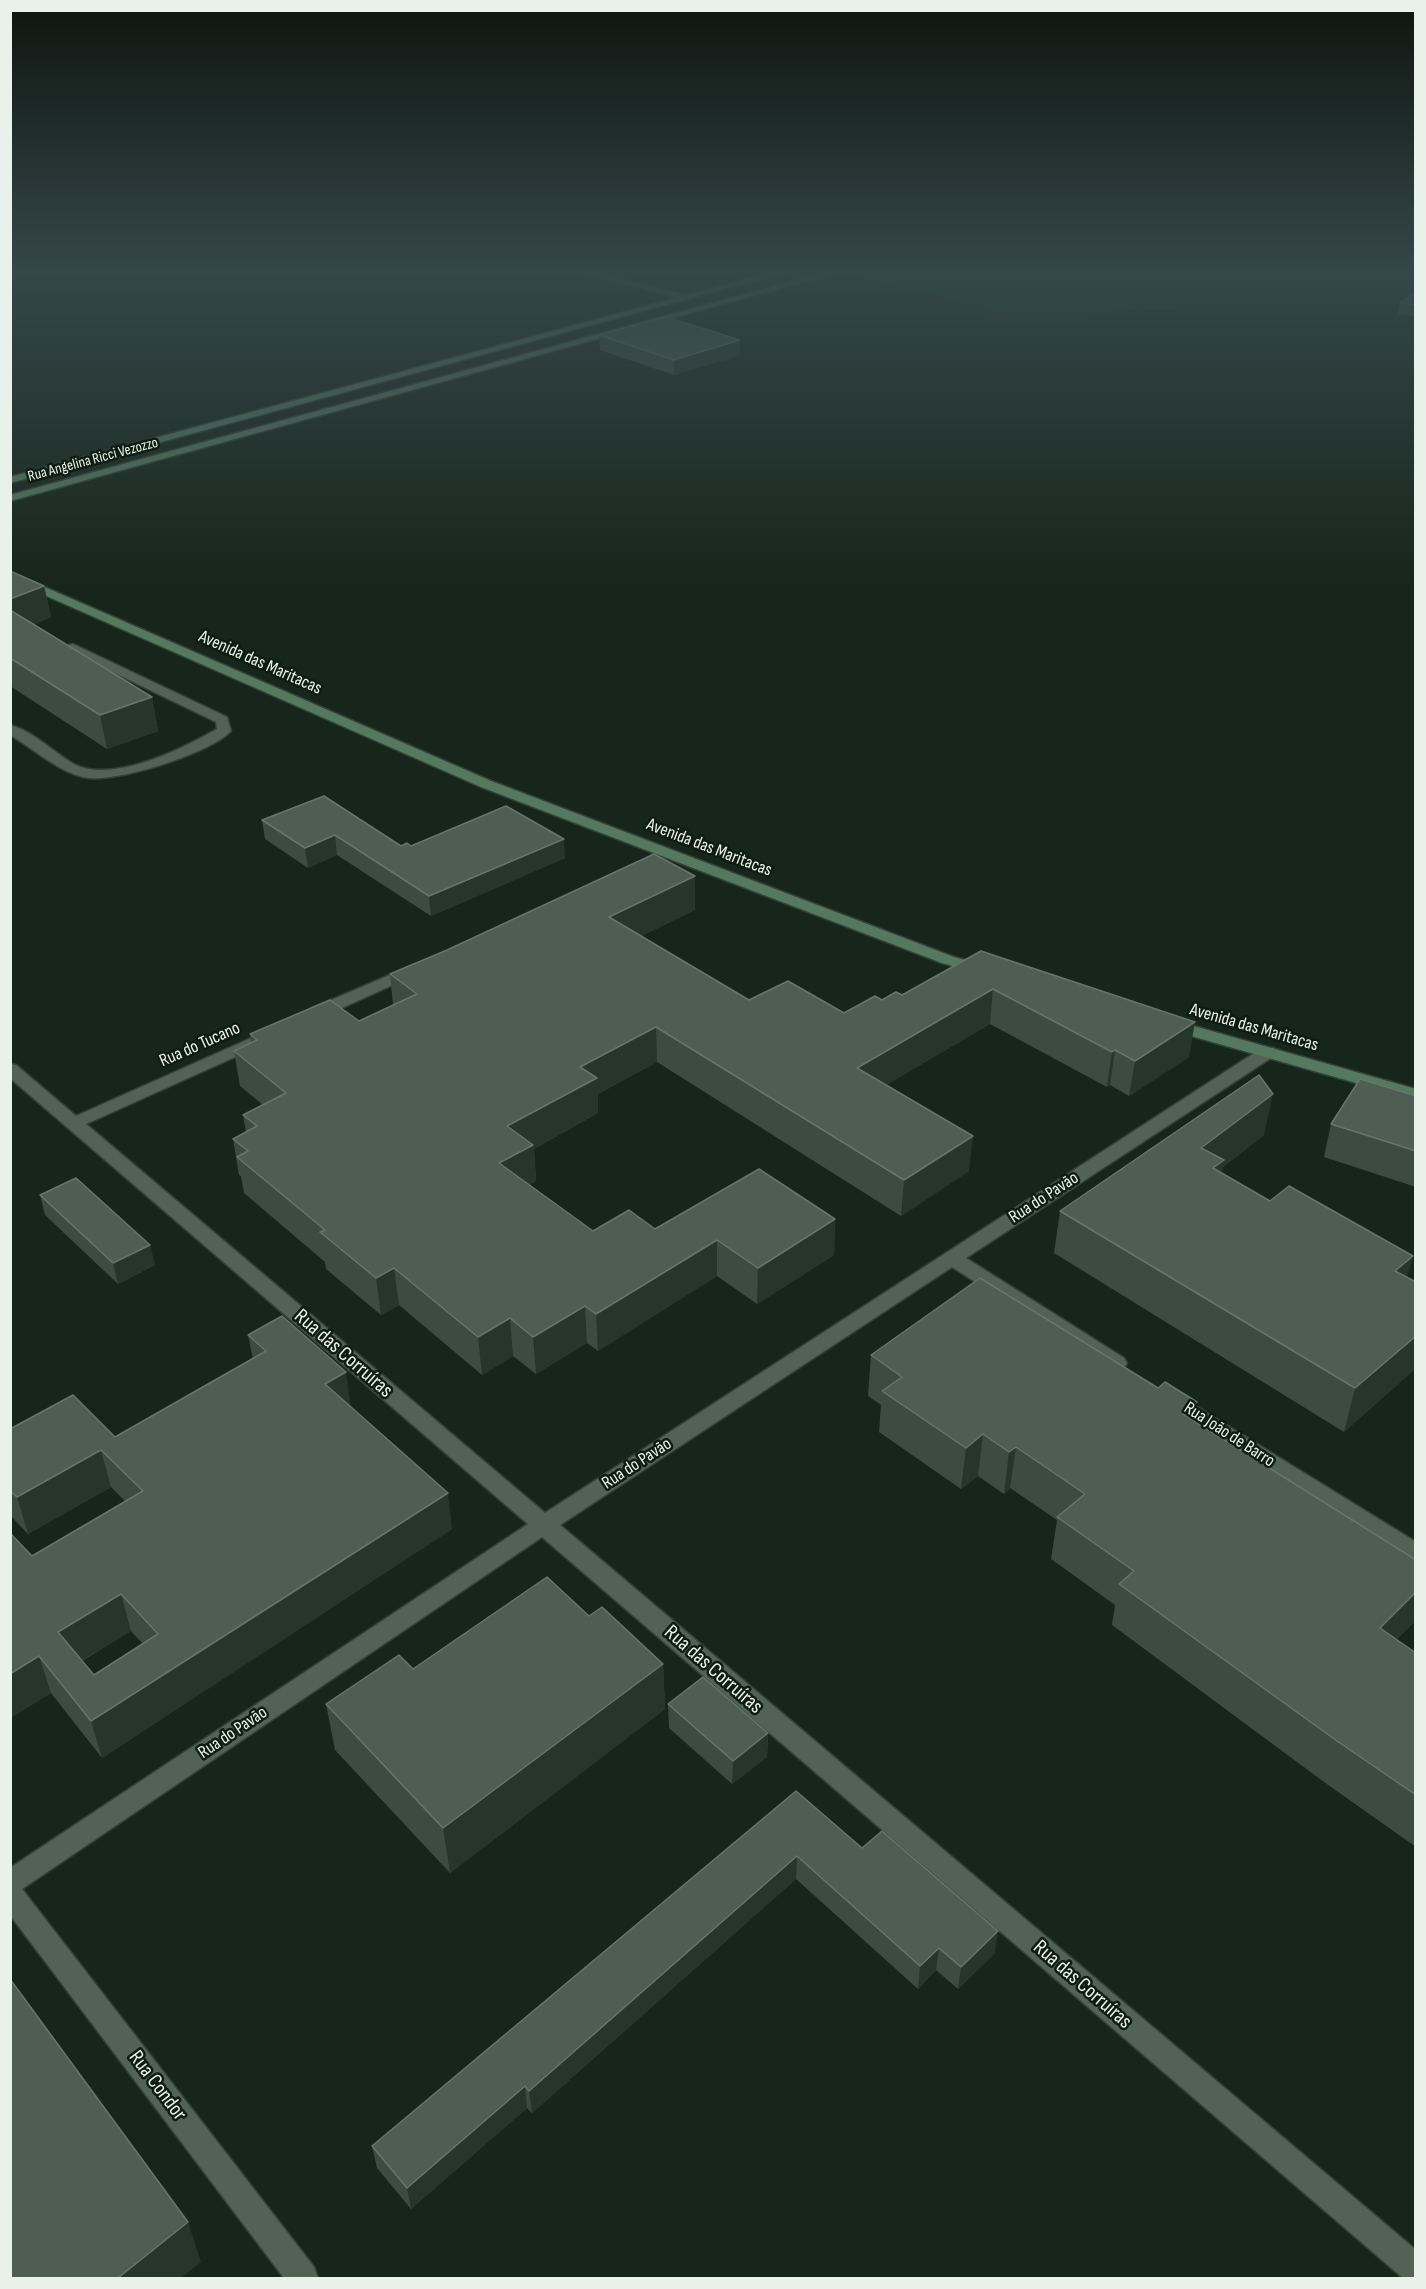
<!DOCTYPE html>
<html>
<head>
<meta charset="utf-8">
<style>
	body { margin:0 }
	#map { position:relative; width:1426px; height:2289px; overflow:hidden; background:#17261b; font-family:"Sofia Sans Condensed",sans-serif }
	canvas { display:block }
	.frame { position:absolute; inset:0; border:12px solid #e8f2ea; pointer-events:none }
</style>
</head>
<body>
<div id="map">
<canvas width="1426" height="2289"></canvas>
<div class="frame"></div>
</div>
<script>
const ctx = document.querySelector('canvas').getContext('2d');
ctx.lineJoin = 'round';
function paint(path, color) {
  ctx.fillStyle = color;
  ctx.fill(path, 'evenodd');
}
function trace(path, color, width, dash) {
  ctx.strokeStyle = color;
  ctx.lineWidth = width;
  ctx.lineCap = dash ? 'butt' : 'round';
  ctx.setLineDash(dash || []);
  ctx.stroke(path);
}
function drawText(font, color, halo, rows, align = 'center') {
  ctx.font = font + ' "Sofia Sans Condensed",sans-serif';
  ctx.lineWidth = 5;
  ctx.setLineDash([]);
  ctx.textBaseline = 'middle';
  ctx.strokeStyle = halo;
  ctx.fillStyle = color;
  for (const [text, x, y, turn = 0] of rows) {
    ctx.save();
    ctx.translate(x, y);
    ctx.rotate((+turn || 0) * Math.PI / 180);
    ctx.textAlign = isNaN(turn) ? turn : align;
    if (halo) ctx.strokeText(text, 0, 0);
    ctx.fillText(text, 0, 0);
    ctx.restore();
  }
}
paint(new Path2D(`
	M893 270H1415L1416 304 999 314 865 278Z`), '#0a361b');
const lane = new Path2D(`
	M73 644 227 717 231 731C211 753 111 785 83 777 56 770 34 749 10 735V725C33 731 53 752 74 764 112 784 182 749 217 729L216 722 69 651V645Z`);
const street = new Path2D(`
	M570 270H585L693 297 689 300Z
	M411 966 417 968 419 971 417 974 322 1017H310L308 1013 310 1009Z
	M269 1030 277 1035 275 1039 86 1124 545 1513 1262 1048H1274L1276 1052 1274 1056 966 1258 1124 1358 1127 1363 1124 1368H1110L952 1267 560 1525 1416 2250V2278H1403L542 1537 22 1889 314 2267 318 2278H284L10 1915V1868L528 1524 10 1078V1064L16 1065 76 1116Z
	M1176 1394 1416 1542V1562L1169 1406 1166 1401 1169 1396Z`);
const secondary = new Path2D(`
	M780 270H794L10 483V477Z
	M833 270H847L10 501V495Z
	M10 572 491 781 954 957 987 966 989 969 981 974 942 963 481 787 10 580Z
	M1169 1019 1416 1089V1100L1163 1028 1161 1024Z`);
trace(lane, '#354138', 3);
trace(street, '#354138', 3);
trace(secondary, '#354138', 3);
paint(lane, '#526356');
paint(street, '#526356');
paint(secondary, '#54795f');
paint(new Path2D(`
	M1416 292V317L1398 314 1400 303Z
	M599 335 740 355 674 375 600 350Z
	M10 571 44 586 51 617 34 624 152 697 158 731 107 749 10 686Z
	M262 820 401 846 565 858 431 916 337 855 308 868 265 839Z
	M695 910 641 936 749 1000 844 1013 882 1000 902 995 981 951 1189 1057 1129 1096 1110 1085 1107 1087 990 1024 886 1085 969 1171 901 1216 657 1062 598 1094V1113L534 1149 536 1181 529 1185 593 1231 835 1219 834 1255 757 1304 717 1276 598 1351 587 1343 536 1374 513 1356 482 1375 399 1305 381 1315 326 1269 325 1262 244 1193 241 1176 239 1175 233 1139 246 1132 243 1115 263 1105 240 1086 234 1051 251 1043 250 1034 359 1021 393 1005 390 974Z
	M1416 1096V1187L1324 1157 1331 1124Z
	M1264 1135 1223 1167 1221 1173 1416 1282V1368L1344 1432 1054 1253 1060 1211Z
	M40 1195 155 1265 118 1284 45 1215Z
	M248 1335 351 1407 452 1529 102 1758 51 1693 10 1718V1533L32 1556 125 1501 111 1487 28 1534 10 1515V1429L115 1437 253 1359ZM131 1631 143 1644 94 1675 82 1661Z
	M871 1355 1194 1421 1416 1560V1620L1396 1640 1416 1653V1847L1324 1782 1112 1625 1115 1605 1051 1559 1057 1520 1010 1488 1004 1494 978 1476 961 1489 879 1432 881 1405 868 1396Z
	M589 1616 663 1664 665 1709 450 1873 335 1750 326 1704 413 1669Z
	M668 1704 768 1733 767 1757 732 1784 669 1728Z
	M796 1791 862 1848 995 1953 958 1989 936 1970 918 1989 796 1879 532 2113 527 2108 411 2209 377 2168 372 2146Z`), '#3d4c41');
paint(new Path2D(`
	M740 340V355L674 375V360Z
	M44 586 51 617 10 634V599Z
	M152 697 158 731 107 749 100 715Z
	M335 835 337 855 308 868 305 848Z
	M564 839 565 858 431 916 429 896Z
	M695 876V910L611 951 609 917Z
	M993 989 990 1024 855 1103 857 1068Z
	M1195 1022 1189 1057 1129 1096 1135 1061Z
	M656 1027 657 1062 598 1094V1113L534 1149 536 1181 502 1199 499 1163 507 1126 580 1067Z
	M1115 1050 1110 1085 1107 1087 1112 1052Z
	M1273 1094 1264 1135 1223 1167 1216 1202 1201 1148Z
	M973 1136 969 1171 901 1216 904 1180Z
	M835 1219 834 1255 757 1304 758 1268Z
	M717 1240V1276L598 1351 596 1314Z
	M150 1245 155 1265 118 1284 113 1263Z
	M1413 1256 1401 1299 1395 1271Z
	M394 1268 399 1305 381 1315 376 1278Z
	M585 1306 587 1343 536 1374 533 1337Z
	M510 1318 513 1356 482 1375 478 1337Z
	M1416 1336V1368L1344 1432 1355 1388Z
	M346 1372 351 1408 325 1384Z
	M1197 1402 1189 1443 1183 1414Z
	M983 1434 978 1476 961 1489 966 1448Z
	M1016 1447 1010 1488 1004 1494 1009 1452Z
	M101 1450 111 1487 28 1534 17 1497Z
	M448 1493 452 1529 102 1758 91 1721Z
	M1416 1592V1620L1367 1670 1380 1628Z
	M121 1594 131 1631 69 1668 58 1632Z
	M39 1656 51 1693 10 1718V1674Z
	M663 1664 665 1709 450 1873 443 1828Z
	M768 1733 767 1757 732 1784 733 1761Z
	M797 1856 796 1879 532 2113 529 2091Z
	M998 1931 995 1953 958 1989 961 1967Z
	M939 1948 936 1970 918 1989 920 1966Z
	M525 2086 527 2108 411 2209 407 2188Z
	M188 2222 201 2262 181 2278H118Z`), '#26362a');
const building = new Path2D(`
	M1416 292V305L1400 303Z
	M666 317 740 340 674 360 599 335Z
	M10 571 44 586 10 599Z
	M10 610 152 697 100 715 10 658Z
	M324 796 401 846 407 843 411 846 506 806 564 839 429 896 335 835 305 848 262 820Z
	M654 854 695 876 609 917 749 1000 788 981 844 1013 875 996 882 1000 896 992 902 995 981 951 1195 1022 1135 1061 1115 1050 1112 1052 993 989 857 1068 973 1136 904 1180 656 1027 580 1067 597 1078 507 1126 533 1145 499 1163 593 1231 629 1210 655 1229 759 1169 835 1219 758 1268 717 1240 596 1314 585 1306 533 1337 510 1318 478 1337 394 1268 376 1278 320 1232 325 1230 237 1157 248 1151 233 1139 257 1126 243 1115 286 1093 234 1051 257 1040 250 1034 330 1000 359 1021 417 994 390 974 447 950Z
	M1259 1075 1273 1094 1201 1148 1224 1160 1213 1168 1270 1201 1289 1186 1413 1256 1395 1271 1416 1282V1336L1355 1388 1060 1211Z
	M1360 1079 1416 1096V1151L1331 1124Z
	M76 1178 150 1245 113 1263 40 1195Z
	M980 1278 1158 1388 1165 1382 1197 1402 1183 1414 1416 1560V1592L1380 1628 1416 1653V1795L1337 1741 1119 1584 1134 1571 1057 1517 1085 1494 1016 1447 1009 1452 983 1434 966 1448 882 1391 902 1377 871 1355Z
	M282 1316 346 1372 325 1384 448 1493 91 1721 39 1656 10 1674V1533L32 1556 143 1491 101 1450 17 1497 10 1491V1429L73 1395 115 1437 266 1351 248 1335ZM121 1594 158 1634 94 1675 58 1632Z
	M547 1577 589 1616 602 1607 663 1664 443 1828 326 1704 399 1655 413 1669Z
	M703 1677 768 1733 733 1761 668 1704Z
	M796 1791 862 1848 882 1831 998 1931 961 1967 939 1948 920 1966 797 1856 529 2091 525 2086 407 2188 372 2146Z
	M10 1979 188 2222 118 2278H10Z`);
paint(building, '#4f5e53');
trace(building, '#67756b', 1.5);
const sky = ctx.createLinearGradient(0, 0, 0, 591);
sky.addColorStop(0, '#0d150f');
sky.addColorStop(0.46, '#36474a');
sky.addColorStop(1, '#36474a00');
ctx.fillStyle = sky;
ctx.fillRect(0, 0, 1426, 591);
drawText('15px', '#e8f2ea', '#0e1c12', [
	["Rua Angelina Ricci Vezozzo",93,460,-15]
]);
drawText('18px', '#e8f2ea', '#0e1c12', [
	["Avenida das Maritacas",260,663,24],
	["Avenida das Maritacas",709,848,21],
	["Avenida das Maritacas",1254,1028,16],
	["Rua do Tucano",200,1045,-24],
	["Rua do Pavão",1044,1198,-33],
	["Rua João de Barro",1229,1435,33],
	["Rua do Pavão",637,1464,-33],
	["Rua do Pavão",233,1733,-34]
]);
drawText('21px', '#e8f2ea', '#0e1c12', [
	["Rua das Corruíras",343,1354,41],
	["Rua das Corruíras",713,1670,41],
	["Rua das Corruíras",1082,1985,41],
	["Rua Condor",157,2086,53]
]);
</script>
</body>
</html>
